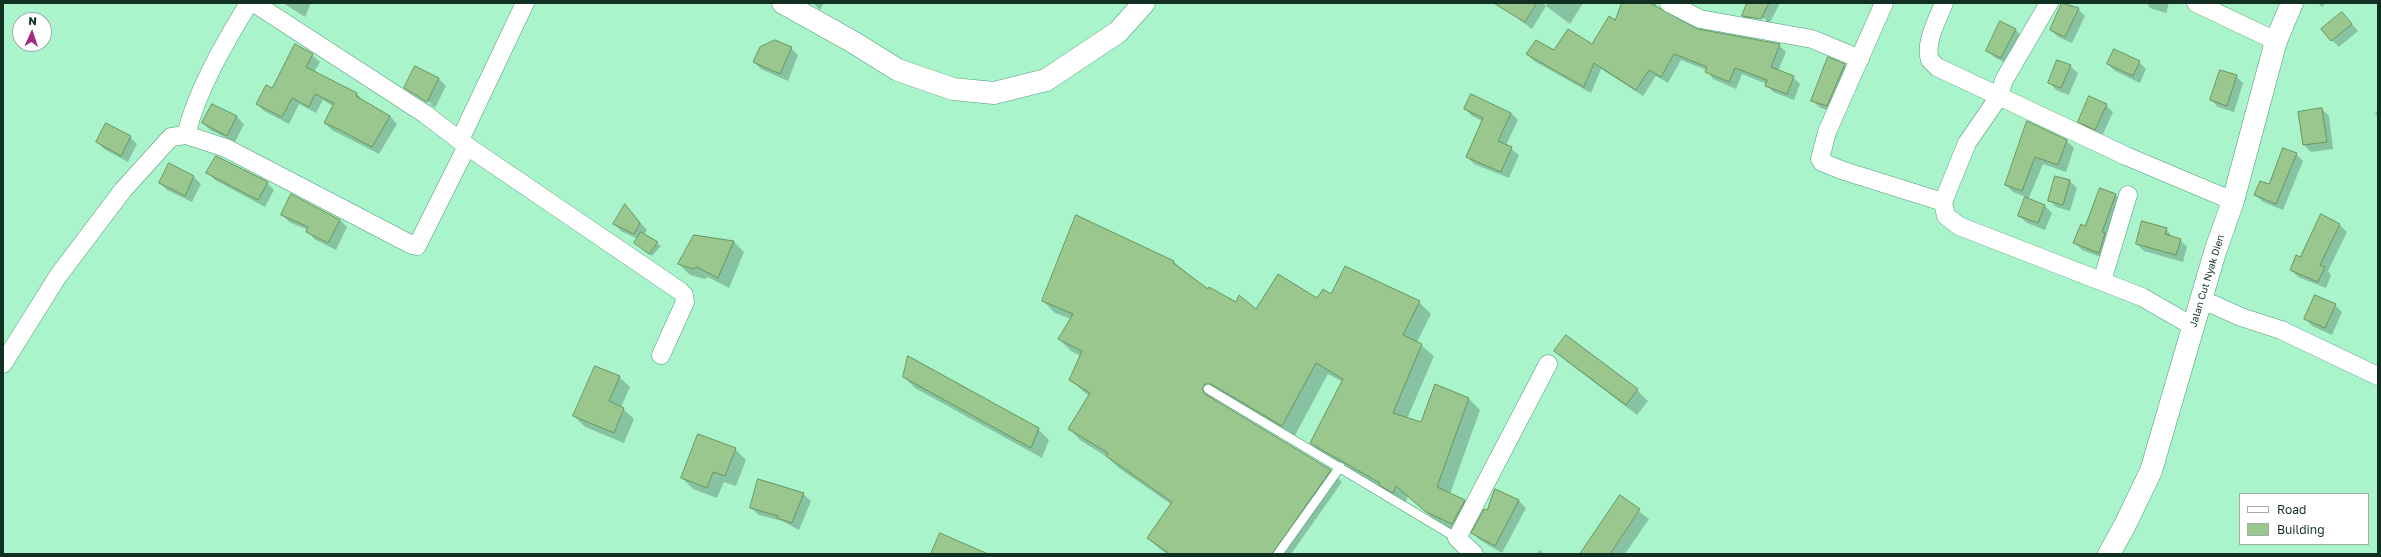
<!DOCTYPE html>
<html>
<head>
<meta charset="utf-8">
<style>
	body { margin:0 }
	#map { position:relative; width:2381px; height:557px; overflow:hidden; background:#a9f4cb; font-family:"Golos Text",sans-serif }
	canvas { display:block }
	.frame { position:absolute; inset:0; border:4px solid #113021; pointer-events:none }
	.legend { position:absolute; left:2239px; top:493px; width:130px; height:52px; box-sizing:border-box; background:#fff; border:1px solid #a0aca6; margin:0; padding:5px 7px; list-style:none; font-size:12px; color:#113021 }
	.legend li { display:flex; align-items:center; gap:8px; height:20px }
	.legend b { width:20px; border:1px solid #a0aca6 }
	.north { position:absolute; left:12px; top:12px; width:40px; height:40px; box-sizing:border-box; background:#fff; border:1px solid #a0aca6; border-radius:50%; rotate:3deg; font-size:11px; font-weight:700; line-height:16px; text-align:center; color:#113021 }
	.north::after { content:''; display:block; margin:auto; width:14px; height:18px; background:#a22b84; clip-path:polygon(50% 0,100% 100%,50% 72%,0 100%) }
</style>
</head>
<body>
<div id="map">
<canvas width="2381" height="557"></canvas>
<div class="frame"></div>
<ul class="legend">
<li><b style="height:5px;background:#fff"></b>Road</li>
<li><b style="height:11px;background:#99c78e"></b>Building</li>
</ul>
<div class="north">N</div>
</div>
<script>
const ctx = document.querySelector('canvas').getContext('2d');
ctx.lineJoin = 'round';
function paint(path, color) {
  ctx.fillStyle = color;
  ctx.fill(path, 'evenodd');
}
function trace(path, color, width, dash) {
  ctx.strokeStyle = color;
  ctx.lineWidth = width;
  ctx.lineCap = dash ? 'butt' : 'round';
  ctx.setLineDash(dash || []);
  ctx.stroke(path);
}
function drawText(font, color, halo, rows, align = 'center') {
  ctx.font = font + ' "Golos Text",sans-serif';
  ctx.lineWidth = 4;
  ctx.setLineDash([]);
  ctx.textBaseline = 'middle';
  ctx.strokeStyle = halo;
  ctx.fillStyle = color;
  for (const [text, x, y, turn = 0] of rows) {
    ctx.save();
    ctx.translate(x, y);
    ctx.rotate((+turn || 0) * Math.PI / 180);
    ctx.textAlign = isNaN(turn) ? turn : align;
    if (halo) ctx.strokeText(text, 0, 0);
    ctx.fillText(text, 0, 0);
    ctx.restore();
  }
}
paint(new Path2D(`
	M283 3H311L305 17Z
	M813 3H824L820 10Z
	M1513 3H1543L1546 6 1547 3H1583L1570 24 1546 6 1532 29 1508 11Z
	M1623 3H1657L1655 7 1695 29 1779 45 1786 52 1778 71 1793 77 1800 84 1794 100 1773 92 1767 84 1742 74 1736 89 1713 79 1707 70 1681 60 1668 83 1656 76 1643 96 1601 69 1591 93 1534 61 1527 54 1592 46 1615 21Z
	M1749 3H1780L1768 26 1750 23 1743 16ZM1751 16 1766 19V21L1751 19Z
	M2064 3 2078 9 2085 16 2072 43 2058 37 2051 30Z
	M2147 3H2169L2166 13 2150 8Z
	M2318 3H2326L2322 7Z
	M2342 13 2358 31 2339 47 2332 40Z
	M2015 29 2022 37 2009 65 1994 57 1987 50Z
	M791 48 798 55 788 81 761 69 754 62Z
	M312 55 320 62 314 72 357 94 364 101 390 116 397 124 379 154 332 130 325 123 333 106 323 100 316 113 299 104 289 124 264 111 257 104Z
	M1829 59 1845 65 1852 72 1834 113 1819 107 1812 100Z
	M2139 62 2146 69 2140 83 2115 71 2108 64Z
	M2070 66 2078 73 2069 95 2056 90 2049 82Z
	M416 68 439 79 446 86 435 108 413 95 405 88ZM412 92 432 104 431 105 412 94Z
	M2236 76 2243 83 2234 112 2218 107 2211 100Z
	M212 105 237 117 244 124 235 142 210 130 203 123Z
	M2106 105 2113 112 2102 136 2086 129 2079 121Z
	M1465 109 1511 113 1518 120 1506 145 1519 155 1509 178 1474 164 1467 157 1482 121 1472 116Z
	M2322 109 2329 116 2333 149 2311 152 2304 145Z
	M2378 110V117L2375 113Z
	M2027 123 2067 141 2074 148 2066 172 2043 164 2028 200 2045 206 2052 213 2045 230 2027 223 2019 216 2026 197 2013 192 2006 185Z
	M130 137 137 144 128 162 104 149 97 142Z
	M2296 154 2303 161 2283 210 2263 202 2256 195 2270 185Z
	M169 165 194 177 201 184 192 202 167 190 160 183Z
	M208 173 267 183 274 190 265 207 215 180Z
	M2056 178 2070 181 2077 188 2070 211 2056 207 2049 200Z
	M291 195 340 220 347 227 336 250 314 239 308 230 289 222 282 215Z
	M2115 195 2123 202 2106 259 2082 250 2075 243Z
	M625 205 647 230 644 235 661 246 652 256 635 243 638 239 621 231 614 224Z
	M2322 216 2340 225 2347 232 2328 271 2331 275 2326 288 2298 277 2291 270 2301 258Z
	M1076 217 1174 262 1208 290 1256 310 1332 295 1345 267 1419 302 1431 314 1417 342 1434 356 1407 419 1422 424 1468 398 1480 410 1450 494 1464 501 1476 513 1464 535 1439 524 1408 496 1405 504 1323 455 1311 443 1343 382 1328 374 1294 437 1220 394 1213 400 1330 470 1342 482 1291 554H1167L1160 549 1148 538 1172 505 1119 468 1107 457 1080 440 1069 428 1089 396 1070 380 1081 356 1071 351 1059 339 1071 319 1055 313 1043 301Z
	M2166 228 2173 238 2180 240 2187 247 2183 262 2144 251 2137 244Z
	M694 236 734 242 744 252 729 288 708 277 705 279 690 275 679 264Z
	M2335 305 2342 312 2332 335 2312 326 2305 318Z
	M1555 351 1637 390 1648 401 1637 415 1566 361Z
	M619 377 630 387 621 407 634 419 624 443 585 427 574 416Z
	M904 377 1038 429 1049 440 1042 458 915 388Z
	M735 449 746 460 736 486 724 482 717 498 693 489 682 478Z
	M1495 490 1519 501 1526 508 1502 553 1480 540 1472 533 1487 511Z
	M803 494 811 501 799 530 782 521 759 515 751 508Z
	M1620 497 1649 519 1625 554H1581Z
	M1539 550 1545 554H1537Z`), '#0003');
const building = new Path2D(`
	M1494 3H1537L1525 22Z
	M1622 3H1650L1698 29 1780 44 1771 67 1794 76 1787 94 1765 86 1767 80 1735 68 1729 82 1705 72 1707 67 1674 54 1661 77 1649 70 1636 90 1594 63 1584 87 1526 54 1536 40 1554 50 1568 29 1592 44 1609 16 1615 20Z
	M1747 3H1769L1761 19 1742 16Z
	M2062 3 2079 8 2065 37 2050 30Z
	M2342 12 2352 24 2331 41 2321 29Z
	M2000 21 2016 29 2001 58 1986 51Z
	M775 40 792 47 780 74 753 62 760 47Z
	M295 44 313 54 306 67 357 93 356 96 390 116 372 147 340 130 324 123 334 103 315 94 309 107 292 98 282 117 256 104 266 85 272 88Z
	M2114 49 2140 61 2133 76 2107 64Z
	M1828 57 1845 64 1827 106 1811 101Z
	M2057 60 2071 65 2061 88 2048 83Z
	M415 66 439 78 427 102 404 88Z
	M2220 70 2237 75 2227 106 2210 100Z
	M1471 94 1511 113 1498 141 1512 147 1501 172 1466 157 1483 118 1464 109Z
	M2089 96 2107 104 2095 130 2078 122Z
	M212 104 237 116 227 136 202 123Z
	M2322 108 2327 142 2303 145 2298 112Z
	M2027 121 2067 140 2058 165 2035 157 2022 191 2005 185Z
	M106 123 131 136 121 156 96 142Z
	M2283 148 2297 153 2276 204 2254 195 2260 181 2269 184Z
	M216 156 268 182 258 200 206 173Z
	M169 163 194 176 185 196 159 183Z
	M2055 176 2070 180 2063 205 2048 201Z
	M2100 188 2116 194 2102 232 2105 233 2099 253 2073 243 2081 224 2085 226Z
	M291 194 340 220 328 243 306 232 308 227 281 215Z
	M2025 197 2045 205 2038 223 2018 216Z
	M625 204 640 223 634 234 613 224Z
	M2321 214 2340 224 2320 265 2325 267 2318 282 2290 270 2296 255 2300 257Z
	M1076 215 1174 261 1173 263 1208 289 1209 287 1236 302 1239 295 1256 309 1278 274 1317 298 1323 289 1331 294 1345 266 1420 301 1403 335 1422 344 1393 413 1421 422 1435 384 1469 398 1437 487 1465 500 1452 524 1426 512 1396 486 1393 493 1379 485 1380 483 1310 443 1343 379 1316 363 1282 426 1211 384H1205L1202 389 1205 394 1331 470 1272 554H1170L1147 538 1172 502 1106 456 1108 453 1068 429 1090 393 1069 380 1082 351 1058 339 1073 314 1042 301Z
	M2142 221 2167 228 2165 234 2181 239 2176 255 2136 244Z
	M641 232 658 242 649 254 634 243Z
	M694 235 734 241 718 278 697 267 693 269 678 264Z
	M2315 295 2336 304 2325 328 2304 319Z
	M1566 335 1638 389 1626 405 1554 351Z
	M908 356 1039 428 1031 448 903 377Z
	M595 366 620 376 609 401 624 408 614 433 573 416Z
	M698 434 736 448 725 476 713 472 707 488 681 478Z
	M758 479 804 493 792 523 777 518 778 516 750 508Z
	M1495 489 1519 500 1495 546 1471 533 1484 509 1487 510Z
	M1620 495 1640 509 1610 554H1580Z
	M940 533 988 554H931Z`);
paint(building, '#99c78e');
trace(building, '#68955e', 1);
const lane = new Path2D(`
	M1208 389 1457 538
	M1278 554 1340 467`);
const street = new Path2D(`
	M254 3 425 114 467 146 680 291 684 295 685 302 661 355
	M1669 3 1700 19 1812 39 1860 59
	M1884 3 1827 132 1820 159 1822 162 1841 170 1943 202
	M1944 3C1938 19 1924 43 1930 60L1937 67 2126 156 2233 201
	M2049 3 2004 80 1998 98 1967 143 1943 202 1946 216 1959 226 2142 297 2194 327
	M2196 3 2276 41
	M186 135 226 148 412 245 417 246 467 146
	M460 140 525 3
	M2102 281 2128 195
	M2200 305 2212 304 2241 317 2281 330 2378 376
	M3 364 58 276 123 190 171 137 186 135C197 90 225 42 249 3
	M1474 554 1457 538 1548 364`);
const secondary = new Path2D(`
	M783 3 853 42 898 70 953 89 994 93 1046 80 1118 32 1144 3
	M2109 554 2125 525 2151 471 2215 252 2233 201 2276 41 2292 3`);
trace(lane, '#509a75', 10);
trace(street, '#509a75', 19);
trace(secondary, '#509a75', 23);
trace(lane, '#fff', 9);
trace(street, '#fff', 18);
trace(secondary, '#fff', 22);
drawText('10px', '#113021', '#fff', [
	["Jalan Cut Nyak Dien",2207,281,-73]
]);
</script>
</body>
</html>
